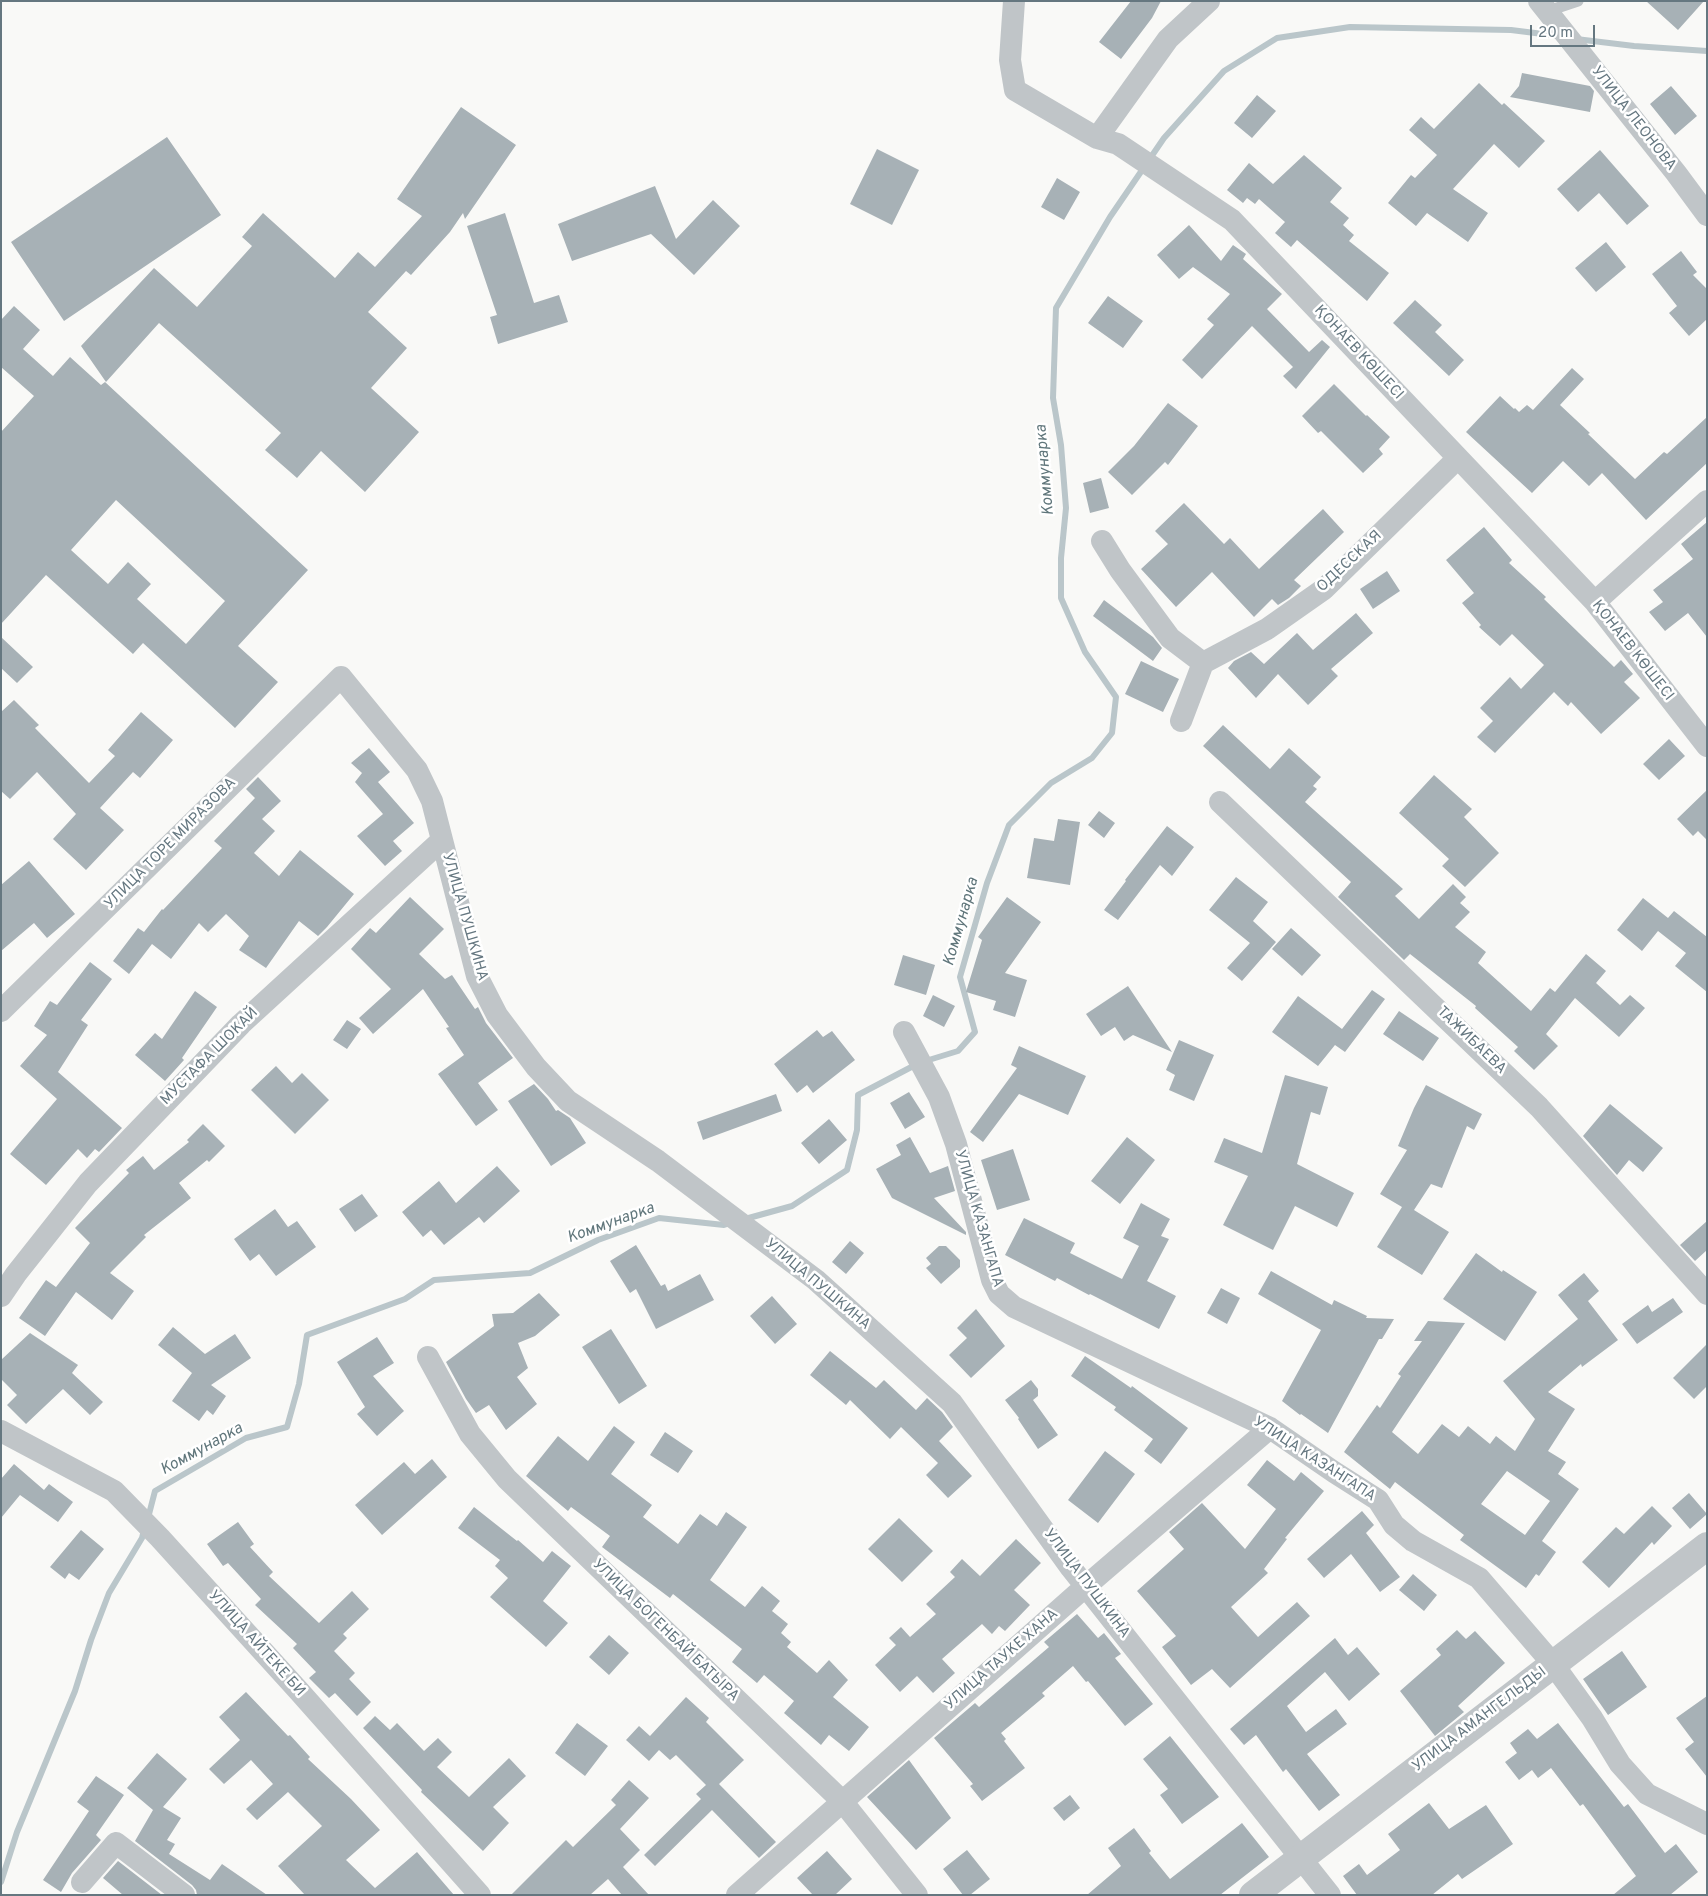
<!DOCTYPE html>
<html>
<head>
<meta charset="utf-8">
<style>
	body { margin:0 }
	#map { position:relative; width:1708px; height:1896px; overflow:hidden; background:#f9f9f7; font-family:Overpass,sans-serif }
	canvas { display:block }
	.frame { position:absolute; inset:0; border:2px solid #657780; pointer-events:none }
	.scale { position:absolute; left:1530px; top:25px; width:65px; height:22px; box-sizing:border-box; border:2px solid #657780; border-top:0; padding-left:6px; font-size:15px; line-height:18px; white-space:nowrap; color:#657780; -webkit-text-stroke:4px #fff; paint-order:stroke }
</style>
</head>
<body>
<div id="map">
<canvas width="1708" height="1896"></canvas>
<div class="frame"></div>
<div class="scale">20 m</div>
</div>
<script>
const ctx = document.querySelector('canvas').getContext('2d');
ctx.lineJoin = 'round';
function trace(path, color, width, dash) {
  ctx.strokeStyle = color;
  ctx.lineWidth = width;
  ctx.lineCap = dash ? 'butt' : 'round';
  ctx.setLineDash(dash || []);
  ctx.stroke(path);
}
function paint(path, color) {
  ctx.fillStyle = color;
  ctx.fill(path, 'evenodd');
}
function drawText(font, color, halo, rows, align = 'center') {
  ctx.font = font + ' Overpass,sans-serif';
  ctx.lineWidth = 5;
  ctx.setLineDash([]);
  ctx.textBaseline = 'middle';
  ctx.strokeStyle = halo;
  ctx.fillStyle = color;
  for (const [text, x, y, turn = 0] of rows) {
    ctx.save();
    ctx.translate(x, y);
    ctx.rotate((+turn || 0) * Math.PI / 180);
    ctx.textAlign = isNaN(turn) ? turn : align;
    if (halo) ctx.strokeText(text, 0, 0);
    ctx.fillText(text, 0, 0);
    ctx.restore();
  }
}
trace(new Path2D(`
	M1576 39 1634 46 1707 51
	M745 1219 792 1206 847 1170 857 1130 858 1095 919 1063 958 1051 975 1032 960 977 987 883 1009 825 1051 783 1092 758 1112 733 1116 697 1085 652 1061 598V558L1066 508 1061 445 1053 398 1056 308 1110 217 1164 138 1224 71 1277 38 1350 27 1511 30 1559 36
	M148 1518 155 1491 246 1438 287 1427 299 1384 307 1335 405 1299 434 1280 530 1273 598 1240 659 1218 724 1225 730 1223
	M1 1882 17 1832 75 1691 91 1640 109 1593 142 1538 144 1530`), '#bac6ca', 6);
paint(new Path2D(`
	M1131 1H1161L1152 18 1121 59 1099 42Z
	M1646 1H1704L1678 30Z
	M1522 73 1590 86 1594 91 1590 112 1510 97 1519 86Z
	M1479 83 1502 105 1504 103 1545 141 1519 168 1494 144 1453 189 1488 213 1468 242 1427 213 1416 226 1388 203 1411 175 1415 178 1437 155 1409 130 1421 117 1434 129Z
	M1671 86 1697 116 1675 135 1650 104Z
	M1257 95 1276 111 1252 138 1234 123Z
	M461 107 516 145 465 219 463 213 450 232 411 275 406 271 368 312 407 348 371 388 419 432 365 492 321 451 297 478 265 450 281 433 159 323 106 382 81 346 154 268 197 307 252 246 242 237 263 213 335 278 358 252 375 267 422 216 397 199Z
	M167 137 221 215 64 321 11 242Z
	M877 149 919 170 892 225 850 204Z
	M1600 150 1649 206 1627 225 1599 193 1578 212 1557 189Z
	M1304 155 1342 188 1330 202 1349 218 1343 225 1354 235 1349 241 1389 273 1367 301 1297 240 1291 247 1275 233 1285 222 1259 199 1255 204 1247 198 1243 203 1227 190 1249 163 1273 184Z
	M1057 178 1080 192 1064 220 1041 207Z
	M655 186 676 239 713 200 740 226 694 275 651 234 572 261 558 224Z
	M505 213 534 303 559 295 568 322 498 344 490 317 497 315 467 226Z
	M1189 225 1221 261 1233 245 1246 254 1243 259 1282 294 1267 309 1309 352 1322 340 1330 347 1296 389 1283 376 1293 367 1252 326 1202 379 1182 360 1214 325 1207 319 1230 294 1193 267 1179 279 1157 255Z
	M1606 242 1626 267 1596 292 1575 268Z
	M1681 251 1697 272 1693 275 1707 289V319L1689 336 1669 313 1677 306 1652 274Z
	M1108 296 1143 321 1123 348 1088 323Z
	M1415 300 1442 325 1435 332 1464 360 1449 376 1393 323Z
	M14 306 40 330 23 349 53 376 70 357 101 385 105 382 308 570 238 646 278 682 235 728 143 643 133 654 46 575 1 624V432L34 396 1 367V320ZM116 500 225 601 186 644 137 599 151 584 128 562 108 584 71 550Z
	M1572 368 1584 379 1560 405 1590 433 1588 434 1635 479 1664 452 1667 454 1707 417V463L1646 520 1602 473 1589 486 1563 461 1532 493 1466 432 1500 396 1514 409 1515 408 1519 412 1527 405 1533 410Z
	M1334 384 1366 416 1367 415 1390 437 1379 449 1383 454 1363 473 1321 431 1318 433 1302 416Z
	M1168 403 1198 426 1168 465 1165 462 1132 495 1108 472 1134 446Z
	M1101 478 1109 508 1090 513 1083 483Z
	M1184 503 1224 544 1230 538 1259 569 1323 509 1344 532 1294 580 1301 586 1289 598 1278 605 1272 599 1254 617 1212 572 1176 607 1141 569 1168 544 1155 531Z
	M1707 522V637L1688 613 1665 631 1649 612 1663 602 1653 590 1693 559 1681 544Z
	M1484 527 1512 560 1509 563 1546 597 1544 599 1614 667 1621 660 1633 674 1624 682 1640 698 1601 734 1571 702 1568 706 1554 692 1495 753 1477 737 1493 721 1480 708 1510 677 1521 689 1544 665 1512 634 1500 646 1479 627 1481 625 1462 603 1474 593 1446 560Z
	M1387 571 1400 591 1373 609 1360 589Z
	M1104 600 1153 637 1162 648 1153 661 1093 616Z
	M1356 613 1373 633 1331 669 1338 676 1308 705 1278 674 1256 698 1228 668 1234 661 1251 652 1264 664 1297 633 1313 650Z
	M1 637 33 667 17 683 1 668Z
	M1141 661 1179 679 1163 712 1125 694Z
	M14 700 39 725 35 728 89 783 115 756 108 750 141 712 173 740 140 778 133 772 100 808 124 830 86 870 53 839 76 814 37 772 10 799 1 791V712Z
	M1223 725 1270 769 1289 748 1321 777 1313 786 1317 789 1305 802 1403 889 1395 896 1419 919 1453 884 1466 897 1460 903 1470 912 1455 927 1486 952 1478 963 1531 1011 1550 988 1555 992 1586 954 1606 971 1596 983 1620 1005 1630 995 1645 1008 1619 1037 1575 998 1546 1034 1558 1046 1534 1070 1514 1051 1518 1047 1475 1008 1476 1006 1410 954 1404 960 1338 897 1351 882 1203 746Z
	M1669 739 1685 756 1659 780 1643 764Z
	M369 748 390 772 378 782 414 823 393 841 402 851 385 866 357 836 383 814 355 782 362 773 351 763Z
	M1434 775 1472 809 1464 817 1499 853 1465 887 1442 866 1449 859 1399 813Z
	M258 777 281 801 262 819 275 831 254 853 279 876 300 850 354 894 327 927 318 936 299 921 266 968 239 950 249 936 226 914 208 932 199 923 171 959 152 944 129 974 113 961 138 928 144 932 162 909 163 910 222 848 214 841 255 798 246 789Z
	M1707 790V840L1698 831 1693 836 1677 819Z
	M1099 811 1115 823 1104 838 1088 825Z
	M1058 819 1080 822 1070 885 1027 878 1034 838 1054 841Z
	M1167 826 1194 847 1172 876 1160 865 1118 920 1104 910 1126 881 1125 880Z
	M29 861 75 914 47 938 34 923 1 951V885Z
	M1236 877 1268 902 1253 921 1276 942 1242 981 1227 968 1250 943 1209 910Z
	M410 897 444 929 419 954 445 979 452 975 475 1009 478 1007 486 1023 513 1058 478 1083 498 1110 476 1126 438 1074 464 1055 446 1028 449 1027 423 989 373 1034 359 1018 391 989 351 949 370 928 376 933Z
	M1007 897 1041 922 1005 973 1027 980 1015 1017 993 1010 996 1001 966 992 982 940 978 937Z
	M1643 898 1668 918 1674 911 1707 937V992L1675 966 1686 953 1658 931 1642 951 1617 930Z
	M1291 928 1321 955 1302 976 1272 949Z
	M903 955 935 965 926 995 894 985Z
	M90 962 112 979 81 1020 88 1025 58 1072 122 1128 99 1152 95 1149 87 1158 78 1149 46 1185 10 1154 57 1099 20 1066 47 1035 34 1026 50 1001 57 1005Z
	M1128 986 1172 1052 1133 1035 1124 1041 1115 1027 1101 1036 1086 1014Z
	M1372 990 1385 999 1345 1052 1335 1045 1318 1066 1272 1032 1298 996 1342 1029Z
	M195 991 217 1007 182 1058 184 1060 165 1081 135 1055 155 1033 162 1039Z
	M933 995 955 1006 944 1027 923 1016Z
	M1399 1011 1439 1038 1423 1061 1383 1034Z
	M347 1020 361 1029 347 1049 333 1040Z
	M817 1030 823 1037 832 1031 855 1060 813 1093 807 1085 797 1093 774 1064Z
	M1179 1040 1214 1055 1194 1101 1169 1090 1175 1075 1166 1070Z
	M1019 1046 1086 1076 1068 1115 1019 1094 983 1142 970 1132 1017 1068 1011 1065Z
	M276 1066 292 1083 302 1073 329 1100 295 1134 251 1090Z
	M1285 1075 1328 1087 1320 1115 1311 1112 1297 1164 1354 1193 1337 1227 1295 1206 1273 1250 1223 1225 1248 1176 1214 1162 1224 1138 1262 1153Z
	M534 1084 548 1099 556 1111 558 1110 570 1118 586 1143 551 1166 508 1101Z
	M1426 1085 1482 1114 1474 1130 1467 1126 1442 1188 1431 1184 1414 1210 1449 1232 1422 1275 1377 1247 1402 1207 1380 1194 1407 1150 1398 1146 1414 1108Z
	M909 1092 925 1117 905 1129 890 1103Z
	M776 1094 782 1111 703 1140 697 1122Z
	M1610 1104 1663 1148 1643 1172 1629 1160 1617 1175 1583 1136Z
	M829 1119 847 1140 819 1164 801 1143Z
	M203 1124 225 1146 209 1162 207 1160 179 1183 191 1198 144 1235 146 1237 110 1273 134 1291 112 1320 76 1292 45 1336 19 1318 46 1280 56 1287 90 1243 75 1228 129 1173 126 1170 143 1156 154 1170 189 1142 187 1140Z
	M910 1137 930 1173 948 1166 955 1191 934 1198 966 1232V1235L892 1198 876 1169 901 1155 896 1145Z
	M1127 1137 1155 1160 1120 1204 1091 1181Z
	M1013 1149 1030 1200 997 1210 981 1160Z
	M497 1166 520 1191 484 1223 479 1217 444 1245 431 1230 423 1237 402 1212 439 1181 456 1203Z
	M362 1194 378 1216 355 1232 339 1209Z
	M1141 1203 1170 1219 1161 1236 1169 1239 1147 1281 1176 1296 1159 1329 1090 1294 1089 1295 1057 1278 1055 1281 1005 1255 1024 1218 1075 1243 1070 1253 1122 1279 1139 1246 1123 1238Z
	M275 1209 288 1227 297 1221 316 1247 276 1276 259 1254 250 1261 234 1239Z
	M1707 1221V1250L1695 1261 1680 1245Z
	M850 1241 864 1253 846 1274 832 1262Z
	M636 1245 661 1286 665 1284 668 1291 700 1274 714 1300 656 1329 636 1289 630 1293 610 1261Z
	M939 1246H946L960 1260V1267L941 1284 926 1268 931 1264 926 1258Z
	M1476 1253 1502 1272 1503 1270 1537 1292 1505 1341 1443 1299Z
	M1271 1271 1332 1305 1334 1300 1367 1316 1366 1318 1394 1319 1382 1339H1379L1328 1433 1301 1414 1300 1415 1282 1401 1321 1330 1258 1294Z
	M1584 1273 1599 1291 1588 1301 1618 1340 1582 1367 1581 1364 1548 1392 1575 1409 1548 1451 1566 1462 1558 1474 1579 1489 1542 1541 1556 1552 1539 1576 1536 1574 1526 1588 1460 1540 1464 1535 1395 1482 1390 1489 1344 1452 1377 1405 1380 1408 1401 1376 1398 1374 1422 1341H1414L1428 1321 1465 1323 1392 1432 1418 1454 1442 1424 1459 1437 1468 1426 1490 1444 1496 1436 1515 1451 1535 1419 1503 1381 1578 1319 1558 1295ZM1507 1471 1550 1501 1525 1535 1481 1504Z
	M1221 1288 1240 1298 1227 1324 1207 1313Z
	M539 1293 560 1315 535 1336 518 1343 528 1368 517 1377 537 1404 506 1430 489 1405 476 1413 466 1399 446 1362 494 1326 492 1314 513 1313Z
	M772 1296 797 1324 775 1344 750 1316Z
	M1673 1298 1683 1312 1637 1344 1622 1324 1648 1305 1652 1312Z
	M976 1309 1005 1346 971 1378 949 1355 967 1338 957 1328Z
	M173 1327 205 1354 235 1334 251 1358 211 1385 226 1396 213 1415 207 1410 199 1421 172 1401 192 1373 158 1345Z
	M611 1329 647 1386 619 1404 582 1347Z
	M30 1333 78 1365 72 1373 103 1402 90 1415 63 1389 26 1424 7 1405 17 1395 1 1379V1360Z
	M377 1337 394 1363 373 1376 404 1411 377 1436 357 1414 365 1407 337 1362Z
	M1707 1344V1386L1694 1399 1673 1378Z
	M830 1351 876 1388 884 1380 916 1410 927 1398 942 1412 953 1427 939 1441 972 1476 948 1498 926 1475 938 1463 901 1427 890 1439 850 1400 846 1405 810 1375Z
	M1085 1356 1131 1388 1132 1386 1188 1428 1161 1464 1144 1451 1153 1439 1114 1410 1116 1407 1071 1376Z
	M1031 1380 1038 1389V1396L1033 1400 1058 1435 1038 1449 1018 1419 1019 1418 1005 1400Z
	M614 1426 635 1442 611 1474 652 1505 643 1517 678 1544 700 1514 717 1526 726 1512 747 1527 710 1580 745 1607 762 1586 780 1601 772 1611 788 1624 781 1633 791 1642 787 1647 817 1673 829 1660 848 1680 833 1697 869 1727 849 1751 829 1735 821 1745 784 1713 794 1701 764 1675 757 1683 732 1662 742 1649 673 1594 670 1598 602 1547 610 1536 571 1507 568 1511 526 1476 558 1436 588 1461Z
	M665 1432 693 1451 678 1473 650 1455Z
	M1105 1451 1135 1474 1098 1523 1068 1500Z
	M432 1459 447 1477 382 1535 355 1505 404 1462 415 1474Z
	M1267 1460 1294 1481 1301 1472 1324 1491 1285 1538 1287 1539 1264 1569 1268 1573 1231 1607 1258 1637 1297 1602 1310 1616 1230 1688 1212 1669 1191 1685 1162 1647 1176 1636 1137 1591 1184 1549 1169 1532 1202 1503 1245 1549 1276 1509 1247 1485Z
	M14 1464 44 1490 49 1484 73 1502 58 1522 20 1495 1 1518V1479Z
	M1689 1493 1707 1514 1690 1529 1672 1508Z
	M1652 1506 1672 1526 1654 1545 1652 1542 1609 1588 1582 1562 1616 1527 1624 1534Z
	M474 1507 517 1541 518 1540 543 1562 552 1551 571 1566 543 1601 568 1623 546 1647 490 1597 508 1578 495 1566 500 1560 458 1528Z
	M1362 1511 1374 1525 1366 1533 1400 1577 1380 1592 1351 1554 1324 1578 1307 1559Z
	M899 1518 933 1551 902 1582 868 1549Z
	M238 1522 254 1544 250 1547 273 1572 269 1576 319 1623 352 1591 369 1609 343 1634 347 1638 334 1651 355 1673 349 1679 371 1702 357 1716 335 1693 329 1698 309 1678 316 1672 293 1648 297 1644 255 1605 261 1599 228 1563 223 1566 207 1544Z
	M81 1530 104 1549 79 1580 69 1573 65 1579 50 1567Z
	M1016 1539 1041 1563 1014 1590 1030 1605 1005 1631 999 1626 992 1634 982 1624 942 1659 955 1673 933 1693 917 1676 900 1692 875 1665 896 1645 889 1638 901 1627 910 1637 936 1614 926 1604 955 1577 950 1572 962 1559 980 1576Z
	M1413 1574 1437 1595 1424 1611 1399 1590Z
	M1077 1614 1098 1638 1104 1633 1121 1654 1115 1658 1153 1704 1125 1726 1088 1681 1086 1682 1073 1666 1042 1693 1045 1696 1001 1733 1006 1739 1004 1741 1025 1768 982 1801 970 1786 973 1784 934 1738 975 1703 979 1707 1049 1647 1044 1642Z
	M1457 1630 1466 1639 1475 1631 1505 1663 1458 1706 1464 1712 1435 1736 1400 1691 1441 1655 1436 1649Z
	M609 1635 629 1653 609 1675 589 1657Z
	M1335 1638 1348 1655 1357 1647 1380 1674 1349 1701 1325 1672 1287 1706 1306 1732 1336 1709 1347 1724 1307 1754 1340 1795 1319 1811 1286 1769 1283 1772 1256 1735 1244 1745 1230 1729Z
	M1622 1651 1647 1687 1608 1715 1583 1679Z
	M246 1692 288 1736 290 1735 310 1757 308 1759 351 1799 380 1830 346 1860 375 1888 417 1852 454 1895H305L278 1866 322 1826 288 1792 257 1820 246 1809 273 1784 251 1760 224 1784 209 1769 240 1740 219 1717Z
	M1707 1696V1777L1685 1749 1694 1742 1676 1718Z
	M686 1697 709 1718 706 1722 744 1760 719 1784 776 1842 759 1858 712 1810 655 1866 644 1855 701 1799 696 1794 706 1785 676 1755 670 1760 659 1750 649 1761 626 1740 639 1726 650 1736Z
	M375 1716 390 1730 397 1723 424 1751 438 1738 452 1752 437 1767 469 1797 509 1758 526 1776 493 1807 509 1823 483 1851 421 1792 422 1790 363 1728Z
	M577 1723 608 1746 585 1776 555 1753Z
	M1558 1723 1624 1807 1628 1804 1665 1853 1676 1844 1698 1872 1670 1895H1613L1636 1876 1583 1804 1580 1806 1551 1768 1538 1778 1532 1770 1519 1780 1505 1762 1517 1753 1510 1743 1528 1729 1537 1739Z
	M1170 1736 1219 1797 1182 1824 1160 1795 1168 1789 1143 1759Z
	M157 1753 187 1779 163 1807 181 1818 167 1840 175 1844 169 1854 210 1880 222 1864 267 1895H197L196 1890 192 1885 135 1841 153 1810 127 1788Z
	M909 1760 951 1818 916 1850 867 1797Z
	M96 1776 124 1795 96 1835 101 1840 72 1873 61 1892 43 1880 89 1811 77 1802Z
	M629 1780 649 1798 620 1829 640 1850 623 1867 649 1895H622L608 1879 590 1895H511L566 1840 573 1847 616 1805 611 1800Z
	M1070 1795 1080 1808 1064 1821 1053 1808Z
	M1429 1803 1449 1829 1486 1805 1513 1844 1462 1879 1458 1874 1432 1895H1357L1343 1876 1359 1864 1367 1875 1400 1850 1388 1834Z
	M1242 1823 1269 1857 1220 1895H1087L1121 1866 1108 1848 1134 1828 1151 1851 1149 1853 1170 1879Z
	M967 1850 990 1879 970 1895H963L943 1869Z
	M827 1851 852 1879 835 1895H813L797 1878Z
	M118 1861 162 1895H123L103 1878Z`), '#a7b1b6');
trace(new Path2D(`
	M1548 11 1578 1`), '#c0c5c8', 11);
trace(new Path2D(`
	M1014 1 1010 60 1015 90 1097 138 1118 144 1232 220 1595 602 1707 746
	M1539 1 1676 173 1707 215
	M1097 138 1168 39 1209 1
	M1102 541 1120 570 1170 638 1203 663
	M1595 602 1707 501
	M1181 721 1203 663 1267 629 1324 589 1458 458
	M1220 802 1539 1107 1707 1294
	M1 1011 341 677 417 770 432 801 477 976 497 1015 536 1067 568 1101 658 1161 816 1280 952 1403 1071 1568 1330 1895
	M904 1032 939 1097 956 1144 992 1280 999 1294 1014 1307 1270 1428 1334 1472 1378 1500 1394 1525 1413 1541 1479 1578 1553 1664 1592 1718 1620 1764 1647 1794 1707 1824
	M1 1296 16 1274 88 1183 241 1024 442 840
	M428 1357 470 1434 507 1479 842 1801 917 1895
	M1 1431 114 1491 160 1538 298 1690 480 1895
	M82 1882 116 1843 184 1895
	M737 1895 1086 1586 1270 1428`), '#c0c5c8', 22);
trace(new Path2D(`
	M1253 1895 1707 1546`), '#c0c5c8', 28);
drawText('15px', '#657780', '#fff', [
	["УЛИЦА ЛЕОНОВА",1633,119,52],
	["ҚОНАЕВ КӨШЕСІ",1358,353,47],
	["ОДЕССКАЯ",1350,562,-43],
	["ҚОНАЕВ КӨШЕСІ",1632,651,52],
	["УЛИЦА ТОРЕ МИРАЗОВА",171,844,-45],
	["УЛИЦА ПУШКИНА",464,917,74],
	["ТАЖИБАЕВА",1471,1041,44],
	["МУСТАФА ШОКАЙ",210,1057,-45],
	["УЛИЦА КАЗАНГАПА",978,1219,74],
	["УЛИЦА ПУШКИНА",817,1285,40],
	["УЛИЦА КАЗАНГАПА",1314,1460,33],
	["УЛИЦА ПУШКИНА",1086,1584,53],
	["УЛИЦА БОГЕНБАЙ БАТЫРА",665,1631,44],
	["УЛИЦА АЙТЕКЕ БИ",256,1644,48],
	["УЛИЦА ТАУКЕ ХАНА",1002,1660,-41],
	["УЛИЦА АМАНГЕЛЬДЫ",1480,1720,-37]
]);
drawText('italic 16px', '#60767b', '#fff', [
	["Коммунарка",1046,470,-95],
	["Коммунарка",962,922,-74],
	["Коммунарка",611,1224,-20],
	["Коммунарка",202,1450,-29]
]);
</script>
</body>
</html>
